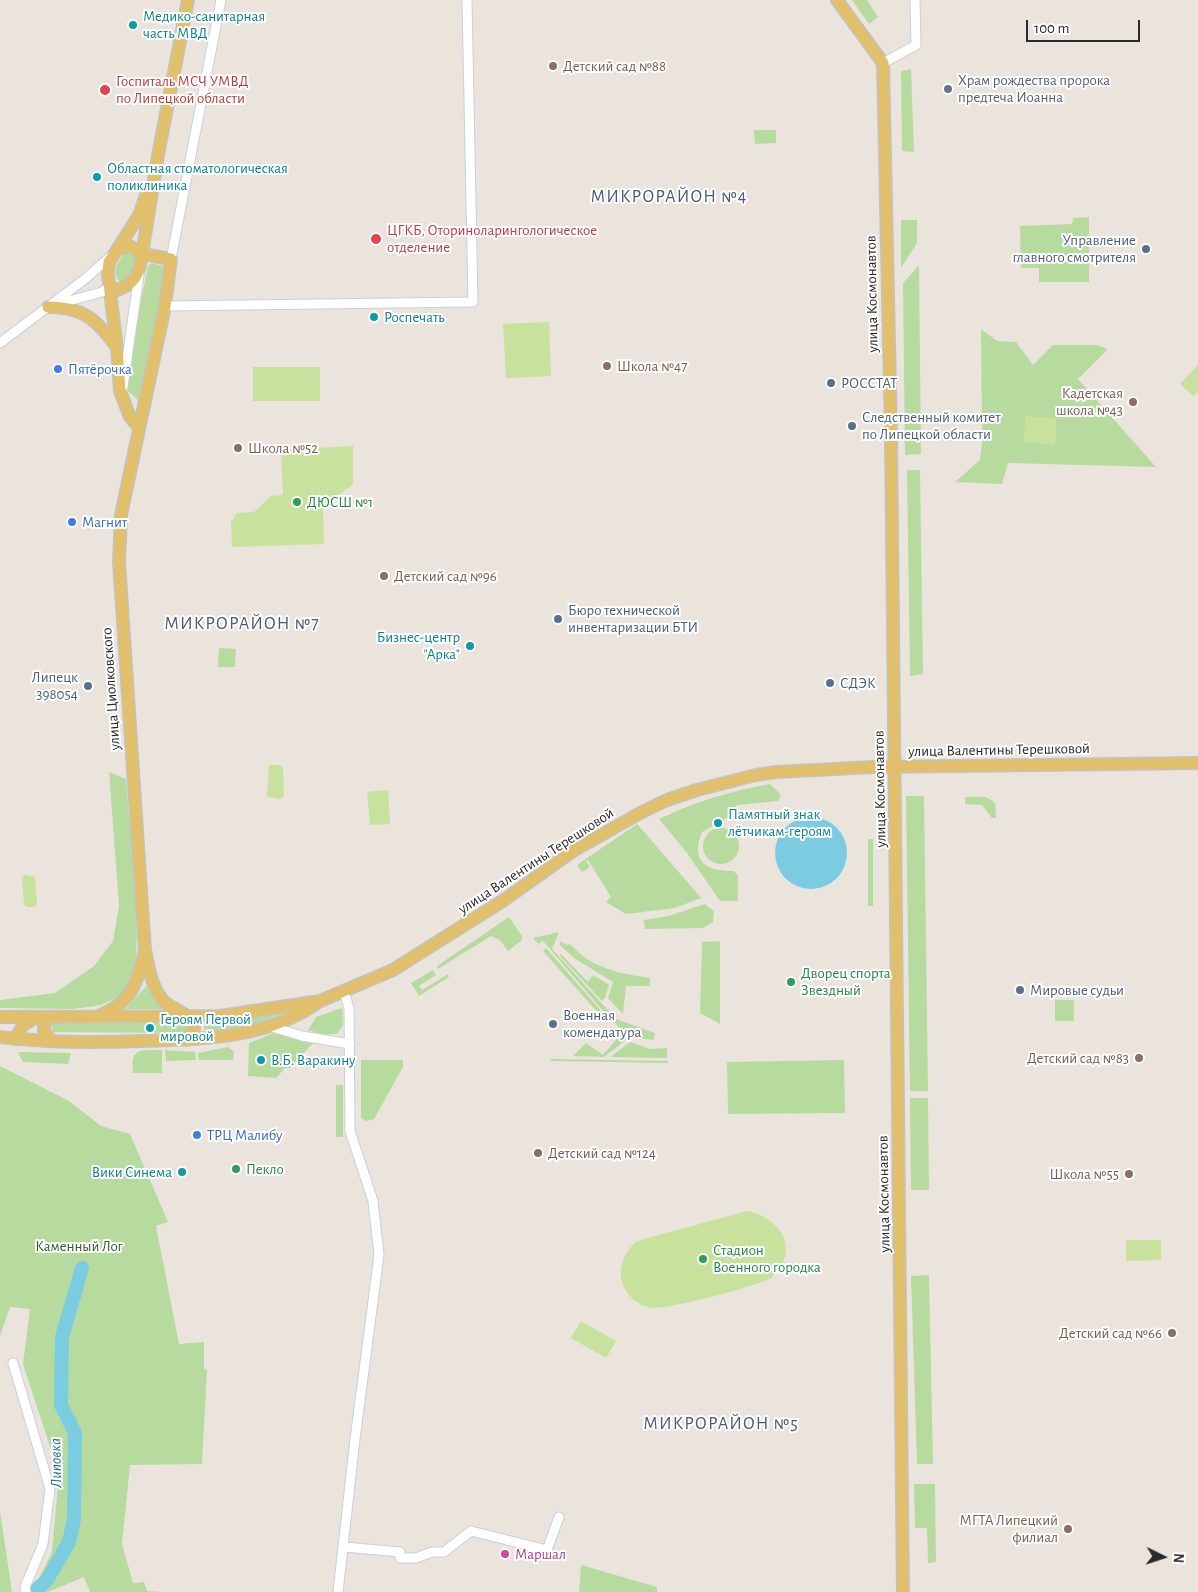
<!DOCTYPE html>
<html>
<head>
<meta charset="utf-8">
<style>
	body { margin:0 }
	#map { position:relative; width:1198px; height:1592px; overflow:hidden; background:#eae4dd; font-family:"Alegreya Sans",sans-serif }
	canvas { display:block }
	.north { position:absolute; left:1138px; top:1532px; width:50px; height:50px; -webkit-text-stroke:4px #fff; paint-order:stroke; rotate:94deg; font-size:14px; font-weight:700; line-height:20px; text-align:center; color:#292929 }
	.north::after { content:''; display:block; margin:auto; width:18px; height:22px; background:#292929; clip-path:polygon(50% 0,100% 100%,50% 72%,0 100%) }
	.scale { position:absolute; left:1026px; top:20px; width:114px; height:22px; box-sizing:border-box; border:2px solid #292929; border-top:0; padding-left:6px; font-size:15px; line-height:18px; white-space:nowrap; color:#292929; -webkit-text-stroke:4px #fff; paint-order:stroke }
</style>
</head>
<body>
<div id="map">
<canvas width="1198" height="1592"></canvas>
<div class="north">N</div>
<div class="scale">100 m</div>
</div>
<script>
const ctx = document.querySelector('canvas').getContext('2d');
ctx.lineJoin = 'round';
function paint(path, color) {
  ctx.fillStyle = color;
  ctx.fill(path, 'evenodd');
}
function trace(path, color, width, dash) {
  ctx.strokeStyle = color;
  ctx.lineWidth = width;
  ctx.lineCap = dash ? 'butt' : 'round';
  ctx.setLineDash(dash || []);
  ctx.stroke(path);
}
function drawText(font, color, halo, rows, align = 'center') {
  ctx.font = font + ' "Alegreya Sans",sans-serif';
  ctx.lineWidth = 4;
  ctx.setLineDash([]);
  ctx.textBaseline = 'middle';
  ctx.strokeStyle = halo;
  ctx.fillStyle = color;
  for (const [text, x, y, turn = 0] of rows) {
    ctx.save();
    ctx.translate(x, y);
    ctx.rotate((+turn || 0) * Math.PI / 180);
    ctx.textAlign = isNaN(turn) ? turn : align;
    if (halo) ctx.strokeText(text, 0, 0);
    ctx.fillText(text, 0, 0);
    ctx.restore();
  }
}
paint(new Path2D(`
	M852 0H867L878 17 869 24Z
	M911 69 914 152 902 151 901 71Z
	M754 130H776V143L755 144Z
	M1089 217V282H1039V268H1021L1020 226 1072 224 1073 218Z
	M901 220H917V243L901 268Z
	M131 252 138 257 132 277 123 282 119 281C111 272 119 254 131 252Z
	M152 263 162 266 166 276 141 398 138 400 128 391 126 377 148 266Z
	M919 265 921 454 905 455 903 283Z
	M981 329 997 341 1016 342 1033 365 1053 345H1096L1108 349 1078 379 1156 467 1008 463 1002 484 955 482 980 460 982 443Z
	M907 470H920L923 674 910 676Z
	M219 648 236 649 235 667H218Z
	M109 772 126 779 137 921 136 973 129 989 120 996 101 1005 74 1009 0 1008V1000L55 993 94 966 113 941 119 906Z
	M770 784 781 795 778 801 737 805 732 815 702 832C690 862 706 871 733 871L738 875V901H720L687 853 659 819C695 802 730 791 770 784Z
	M906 796H924L928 1091H910Z
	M965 797H986L995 803 996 818H992L982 805 965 804Z
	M637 824 639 826 701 898 675 908 626 914 606 902 611 897 588 860 586 861 590 867 582 872 577 865Z
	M703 846a18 18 0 1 1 36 0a18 18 0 1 1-36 0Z
	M868 839H873V906H868Z
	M705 904 714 911 713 922 703 928 645 929 644 920 668 916Z
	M509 917 522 936V940L508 951 500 940 491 936 438 969 437 966Z
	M559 932 552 949 616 1019 655 1033 654 1040 629 1037 604 1012 543 941 538 944 533 938Z
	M560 941 567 945 570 944C593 969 618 973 650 978V986H626L623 1014 608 998 613 982 574 958 560 945Z
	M720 941V1024L700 1013 702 942Z
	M546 948 602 1012 599 1014 543 951Z
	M561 954 588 982 593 975 609 985 605 998 602 1001 560 956Z
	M433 970 436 975 419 986 422 990 448 974 449 977 419 996 411 983Z
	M146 986 165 1009H126Z
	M1055 1000H1074V1021H1055Z
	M303 1006 260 1022 205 1034 204 1020Z
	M342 1008 343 1025 337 1034H322L308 1030 316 1017Z
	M54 1022 178 1023 186 1024 187 1032 182 1033 53 1032 51 1025Z
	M274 1033 286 1034 313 1043 290 1068H285L276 1078 248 1076 249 1043Z
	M621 1034 627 1039 604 1057 573 1056 586 1043 603 1055Z
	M630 1042 650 1049 667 1048V1058L610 1057Z
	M228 1047 234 1052 233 1060H199L198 1053Z
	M162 1050V1073H133C130 1047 140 1050 162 1050Z
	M165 1050 195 1052 196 1060 166 1061Z
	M18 1052 71 1053 68 1064 23 1062Z
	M551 1059 668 1061V1063L551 1061Z
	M361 1060H403V1067L374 1119 366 1121 361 1118Z
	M844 1060 845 1113 728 1114 727 1062Z
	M0 1066 69 1101 101 1126 130 1134 168 1222 156 1226 179 1344 204 1342V1369L207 1370 202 1464 130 1465 122 1544 133 1583 144 1582 147 1591 161 1592H90L84 1577 48 1592 33 1590 52 1552 59 1474 23 1364 30 1309 10 1307 0 1336Z
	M336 1085H343V1137H336Z
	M910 1098H928L929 1190H911Z
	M929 1275 933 1464H917L911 1276Z
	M914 1484H935L936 1562 928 1563 927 1528H915Z
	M0 1511 12 1592H0Z
	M581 1565 657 1587V1592H579Z`), '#b7db9f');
paint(new Path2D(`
	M549 322 551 376 506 378 503 324Z
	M1198 365V392L1193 396 1180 384Z
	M253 367H320V401H253Z
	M1026 416 1057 419 1055 445 1023 442Z
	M353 446V484L323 508 324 544 232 547 231 522 237 513 254 512 271 496 283 495 281 450Z
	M269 765H281L283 768 284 796 281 799 267 797Z
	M388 790 390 824 370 825 367 792Z
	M25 875 35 877 37 904 34 907H27L24 905 22 878Z
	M747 1211C781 1217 801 1251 772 1277 764 1285 664 1310 652 1308 638 1306 626 1295 622 1282 618 1266 625 1251 637 1241Z
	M1126 1240H1161V1260L1126 1261Z
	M581 1321 616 1341 606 1358 571 1338Z`), '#c8e19c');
paint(new Path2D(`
	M775 853a36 36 0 1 1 72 0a36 36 0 1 1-72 0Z`), '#7bcce1');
trace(new Path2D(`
	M34 1592 47 1580 69 1542 74 1519 75 1433 61 1405 62 1337 82 1268`), '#7bcce1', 14);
const minor = new Path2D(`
	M883 63 916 45 915 0
	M171 259 221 0
	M58 304 102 292 110 286
	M165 306 473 302 467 0
	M0 343 85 279 111 256
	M123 386 139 275
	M269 1026 302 1036 350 1044
	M13 1363 50 1489 43 1544 25 1587 26 1592
	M344 1547 400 1552V1558H416L432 1552H444L471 1531 547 1550 559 1517
	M338 1592 355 1439 379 1255 373 1201 350 1131 349 1008 344 992`);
const major = new Path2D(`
	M837 0 883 63 891 435 903 1592
	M117 250 139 215 146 195
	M110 286 117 290C135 284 140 273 142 254L130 246 117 250 109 262 108 275 117 348 120 391 130 417 139 427
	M48 307C83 307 96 319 116 346
	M99 1016C131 1002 136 987 144 954
	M0 1017 220 1016 320 1001 393 970 504 900 573 851 642 812 667 800 697 790 756 775 776 772 874 767 1198 763
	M48 1018 44 1024V1032L52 1041
	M0 1037C47 1043 94 1043 141 1041 204 1039 267 1039 320 1001
	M15 1039 23 1025 35 1018
	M187 1040 194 1028C191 1011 171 1011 162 999 151 985 149 968 145 950L119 562 121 515 165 306 171 259 142 254 158 155 188 0`);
trace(minor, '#cbcfda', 11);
trace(major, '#c3c3c3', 14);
trace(minor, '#fff', 9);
trace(major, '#e1bf6b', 11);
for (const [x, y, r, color] of [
	[133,25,5,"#0f9aa8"],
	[553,66,5,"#8d6e63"],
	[948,89,5,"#6b7280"],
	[105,90,6,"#e0444e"],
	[97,177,5,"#0f9aa8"],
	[376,239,6,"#e0444e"],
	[1146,249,5,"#5c6f8a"],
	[374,317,5,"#0f9aa8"],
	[607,366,5,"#8d6e63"],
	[58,369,5,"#3f7fe0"],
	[831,383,5,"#5c6f8a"],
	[1133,402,5,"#8d6e63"],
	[852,426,5,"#5c6f8a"],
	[238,448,5,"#8d6e63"],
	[297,502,5,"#2e9e5b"],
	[72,522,5,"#3f7fe0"],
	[384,576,5,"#8d6e63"],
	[558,619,5,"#5c6f8a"],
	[470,646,5,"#0f9aa8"],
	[830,683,5,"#5c6f8a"],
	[88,686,5,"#5c6f8a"],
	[718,823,5,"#0f9aa8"],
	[791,982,5,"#2e9e5b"],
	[1020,990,5,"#5c6f8a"],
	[553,1024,5,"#5c6f8a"],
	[150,1028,5,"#0f9aa8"],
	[1139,1058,5,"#8d6e63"],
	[261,1060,5,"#0f9aa8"],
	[197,1135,5,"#3f7fe0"],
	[538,1153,5,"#8d6e63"],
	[236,1169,5,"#2e9e5b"],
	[182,1172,5,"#0f9aa8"],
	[1129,1174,5,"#8d6e63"],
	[703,1259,5,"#2e9e5b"],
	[1172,1333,5,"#8d6e63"],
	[1068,1529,5,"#8d6e63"],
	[505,1554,5,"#d1479c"]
]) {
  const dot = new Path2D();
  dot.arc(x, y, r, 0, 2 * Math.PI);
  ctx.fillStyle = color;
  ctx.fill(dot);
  trace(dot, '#fff', 2);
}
drawText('15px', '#0d838f', '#fff', [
	["Медико-санитарная",143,16],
	["часть МВД",143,33],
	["Областная стоматологическая",107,168],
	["поликлиника",107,185],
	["Роспечать",384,317],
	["Бизнес-центр",460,637,"right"],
	["\"Арка\"",460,654,"right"],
	["Памятный знак",728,814],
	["лётчикам-героям",728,831],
	["Героям Первой",160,1019],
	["мировой",160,1036],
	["В.Б. Варакину",271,1060],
	["Вики Синема",172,1172,"right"]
], 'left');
drawText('15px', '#785e54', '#fff', [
	["Детский сад №88",563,66],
	["Школа №47",617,366],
	["Кадетская",1123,393,"right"],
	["школа №43",1123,410,"right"],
	["Школа №52",248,448],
	["Детский сад №96",394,576],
	["Детский сад №83",1129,1058,"right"],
	["Детский сад №124",548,1153],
	["Школа №55",1119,1174,"right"],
	["Детский сад №66",1162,1333,"right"],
	["МГТА Липецкий",1058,1520,"right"],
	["филиал",1058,1537,"right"]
], 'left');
drawText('15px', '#5b616d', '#fff', [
	["Храм рождества пророка",958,80],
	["предтеча Иоанна",958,97]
], 'left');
drawText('15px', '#be3a42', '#fff', [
	["Госпиталь МСЧ УМВД",116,81],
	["по Липецкой области",116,98],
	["ЦГКБ, Оториноларингологическое",387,230],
	["отделение",387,247]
], 'left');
drawText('15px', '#4e5e75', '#fff', [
	["Управление",1136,240,"right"],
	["главного смотрителя",1136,257,"right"],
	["РОССТАТ",841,383],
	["Следственный комитет",862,417],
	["по Липецкой области",862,434],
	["Бюро технической",568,610],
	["инвентаризации БТИ",568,627],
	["Липецк",78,677,"right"],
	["398054",78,694,"right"],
	["СДЭК",840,683],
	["Мировые судьи",1030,990],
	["Военная",563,1015],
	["комендатура",563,1032]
], 'left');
drawText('15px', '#292929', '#fff', [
	["улица Космонавтов",872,294,-91],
	["улица Циолковского",111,689,-94],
	["улица Валентины Терешковой",999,750,-1],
	["улица Космонавтов",880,789,-91],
	["улица Валентины Терешковой",536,861,-33],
	["улица Космонавтов",884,1194,-91]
]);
drawText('15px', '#366cbe', '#fff', [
	["Пятёрочка",68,369],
	["Магнит",82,522],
	["ТРЦ Малибу",207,1135]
], 'left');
drawText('15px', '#27864d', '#fff', [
	["ДЮСШ №1",307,502],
	["Дворец спорта",801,973],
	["Звездный",801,990],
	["Пекло",246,1169],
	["Стадион",713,1250],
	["Военного городка",713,1267]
], 'left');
drawText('15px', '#325e22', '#fff', [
	["Каменный Лог",79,1246]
]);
drawText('15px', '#b23c85', '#fff', [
	["Маршал",515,1554]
], 'left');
drawText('italic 16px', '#1c6c8b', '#fff', [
	["Липовка",56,1463,-91]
]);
ctx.letterSpacing = '1px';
drawText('18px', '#4f5875', '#fff', [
	["МИКРОРАЙОН №4",669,197],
	["МИКРОРАЙОН №7",242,624],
	["МИКРОРАЙОН №5",721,1424]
]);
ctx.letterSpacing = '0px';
</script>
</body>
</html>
